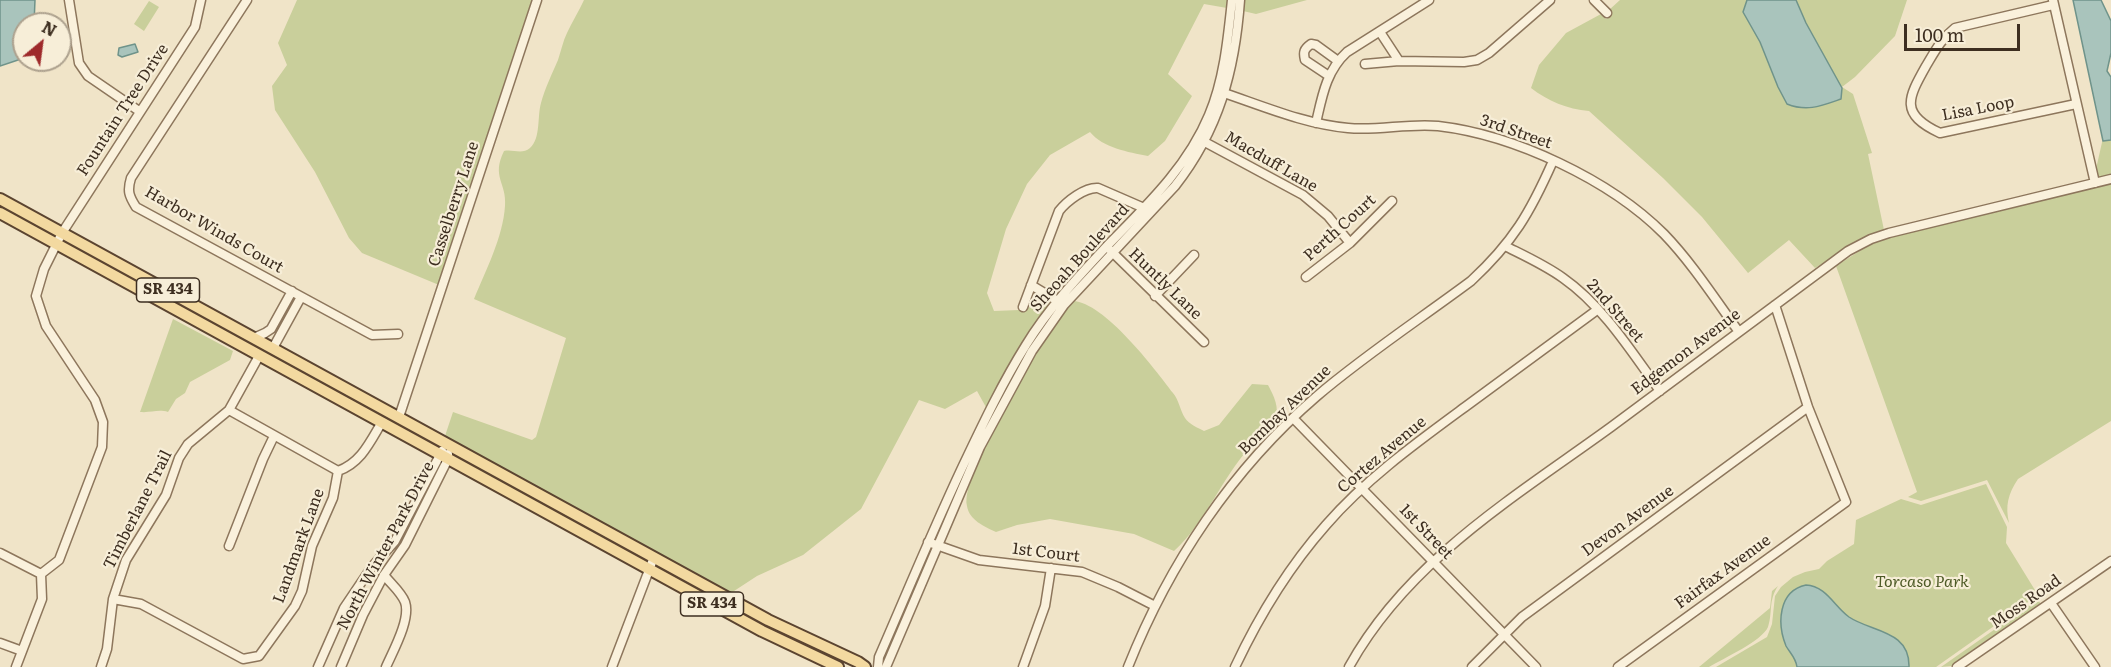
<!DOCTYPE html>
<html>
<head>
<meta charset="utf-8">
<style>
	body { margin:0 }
	#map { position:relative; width:2111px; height:667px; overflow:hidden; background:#f0e4c8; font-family:Literata,serif }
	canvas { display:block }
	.north { position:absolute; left:12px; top:12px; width:60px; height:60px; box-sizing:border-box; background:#f7eed8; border:2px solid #ada18e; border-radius:50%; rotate:29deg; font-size:16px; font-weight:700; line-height:24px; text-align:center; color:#3d2e20 }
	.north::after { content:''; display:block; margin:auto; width:21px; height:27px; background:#9e2a2b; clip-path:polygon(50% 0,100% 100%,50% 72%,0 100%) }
	.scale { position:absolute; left:1904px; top:24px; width:116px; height:27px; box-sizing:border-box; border:3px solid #3d2e20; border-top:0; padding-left:8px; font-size:18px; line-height:21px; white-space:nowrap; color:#3d2e20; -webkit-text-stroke:4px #f7eed8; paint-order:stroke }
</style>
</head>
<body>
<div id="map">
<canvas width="2111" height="667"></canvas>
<div class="north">N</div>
<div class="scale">100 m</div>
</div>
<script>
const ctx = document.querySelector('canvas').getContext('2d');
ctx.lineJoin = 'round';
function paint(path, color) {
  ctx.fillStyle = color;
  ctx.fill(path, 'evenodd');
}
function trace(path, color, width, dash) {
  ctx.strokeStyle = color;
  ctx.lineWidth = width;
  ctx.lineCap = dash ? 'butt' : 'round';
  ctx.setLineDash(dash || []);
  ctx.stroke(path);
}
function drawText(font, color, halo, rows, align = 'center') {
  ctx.font = font + ' Literata,serif';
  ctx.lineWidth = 4.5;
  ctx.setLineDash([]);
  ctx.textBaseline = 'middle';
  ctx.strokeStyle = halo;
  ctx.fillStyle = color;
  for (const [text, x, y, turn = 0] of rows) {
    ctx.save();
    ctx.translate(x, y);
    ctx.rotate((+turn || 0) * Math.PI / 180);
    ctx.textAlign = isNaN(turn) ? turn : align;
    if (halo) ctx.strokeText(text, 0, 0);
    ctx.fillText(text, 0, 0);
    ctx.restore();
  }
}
paint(new Path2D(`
	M297 0H533L439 285 362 253 349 238 315 172 275 110 272 86 287 65 278 43Z
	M584 0H1227V8L1204 4 1168 74 1192 96 1165 141 1148 156C1128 152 1103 148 1090 132L1050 155 1027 184 1006 229 987 293 994 311 1019 310 1025 312 1027 308 1049 301 1052 302 987 409 977 391 945 409 919 400 861 509 803 555 757 576 731 593 445 436 453 412 532 440 536 437 566 338 474 299C486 270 503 237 505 206 507 183 491 177 504 151 513 149 522 155 530 148 541 138 537 117 541 103 545 88 552 74 558 60 561 51 563 41 567 33 572 22 579 11 584 0Z
	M1244 0H1307L1256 14 1243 11Z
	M1620 0H1747L1743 12 1760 42 1778 87 1842 88 1806 23 1796 0H1907L1895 36 1855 77 1842 87 1853 94 1872 153 1868 154 1884 230 1870 235 1815 268 1789 240 1748 273 1702 217 1663 178 1589 111C1567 109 1548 101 1531 88L1539 65 1566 33 1601 14 1606 19 1612 13 1609 10Z
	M149 1 159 7 144 31 134 24Z
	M2103 138 2104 141 2111 140V175L2098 178 2096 169Z
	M2111 183V421L2018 479C2008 494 2005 506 2009 523L1987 480 1921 501 1908 497 1917 492 1836 266 1872 243 1889 237Z
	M1073 301C1104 302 1155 369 1173 393 1179 400 1180 410 1185 418 1189 424 1198 428 1204 431L1219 425 1252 384 1268 385C1274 396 1280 408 1275 420 1272 428 1256 441 1250 447 1221 479 1206 522 1174 551L1134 534 1050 519 1017 525 996 532C985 527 969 520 967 506 960 471 1047 330 1073 301Z
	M173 319 233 351 230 360 190 382 185 393 176 399 168 412C158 409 151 413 140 412Z
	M1986 484 2007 527 2006 543 2038 595 1936 667H1716L1767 637 1772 624 1775 596 1781 587 1793 577 1805 572 1819 569 1827 561 1854 544 1856 520 1901 499 1921 505Z
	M1778 586C1768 601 1773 612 1768 627 1762 641 1724 658 1709 667H1699L1770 608 1772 591Z
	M2038 599 2041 605 1952 666 1941 667Z`), '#c9cf9b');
const water = new Path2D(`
	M0 0H35L34 24H24V58L0 66Z
	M1747 0H1796L1806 23 1842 88 1841 99C1821 106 1807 112 1787 104L1778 87 1760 42 1743 12Z
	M2073 0H2101L2111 21V53L2107 71 2111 77V140L2103 141Z
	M135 44 138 52 122 57 118 55 119 48Z
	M1806 585C1826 586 1834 606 1849 617 1871 632 1910 630 1909 667H1797C1796 658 1790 653 1786 646 1777 624 1778 591 1806 585Z`);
paint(water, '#a9c4bc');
trace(water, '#6f938a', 1.5);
const minor = new Path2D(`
	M69 0 79 63 88 76 139 111
	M247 0 131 178C127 191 129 196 136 207L372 335 398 334
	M1594 0 1607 13
	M2053 0 2095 183
	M2053 5 1955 28C1941 39 1935 51 1926 66 1908 98 1899 114 1940 133L2076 104
	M1380 32 1399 61
	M1365 64 1399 61 1464 62 1477 60 1489 53 1550 0
	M1329 76 1305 60C1303 52 1304 49 1311 44L1316 45 1338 61
	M1221 92C1263 106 1304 124 1348 128 1378 131 1408 123 1438 126 1515 135 1610 180 1664 234 1692 263 1715 299 1739 332
	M1316 123C1322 97 1326 71 1347 52L1429 0
	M1201 140 1303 195 1328 216 1350 243
	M1505 246C1525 256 1545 265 1563 278 1603 306 1631 351 1660 391
	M1109 249 1204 342
	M1306 277 1350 243 1392 201
	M1031 285 1061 303
	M1155 296 1194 255
	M1023 307 1059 211C1067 201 1085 187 1098 188L1144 208
	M254 338 265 333 271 329 292 291
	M273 348 301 297
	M229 410 338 471
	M399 417 537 0
	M1294 419 1536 667
	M338 471C361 463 370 442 382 422
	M928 542 979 560 1082 572 1118 587 1155 606
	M229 546 263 459 274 436
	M0 553 41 574
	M41 574 59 560 102 447 103 422 95 400 46 326 36 296 44 269 62 233 195 27 201 0
	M384 575C391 584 401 592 405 602 411 619 393 651 386 667
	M113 599 141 604 243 659 259 656 295 606 302 591 312 546 333 498 338 471
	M2051 603 2095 667
	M0 643 22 651
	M16 667 42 599 41 574
	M101 667 107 649 113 599 126 560 166 495 179 458 188 444 229 410 259 356
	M318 667 344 608 371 568 395 541 442 451
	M341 667 363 615 384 575 405 545 448 459V454
	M612 667 654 557
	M878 667 879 657C906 595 932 532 961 470 981 428 1001 385 1026 345 1048 309 1077 278 1106 247 1145 207 1187 168 1209 115 1224 80 1228 38 1232 0
	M886 667 980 447 1032 351 1064 305 1175 186C1219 130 1235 70 1240 0
	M1023 667 1045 606 1051 568
	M1128 667C1169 564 1232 469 1317 396 1365 355 1420 319 1471 281 1513 242 1530 213 1553 161
	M1235 667C1259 616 1288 568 1326 525 1366 479 1416 443 1465 407 1509 375 1553 342 1597 310
	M1349 667C1407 561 1516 496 1611 427 1690 369 1769 309 1848 251L1871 239 1889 233 2111 179
	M1472 667 1522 617 1808 407
	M1618 667 1846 502 1808 407 1775 305
	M1957 667 2111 561`);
const major = new Path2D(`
	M0 199 768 620 858 662 865 667
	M0 213 762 631 838 667`);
trace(minor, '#8d765c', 11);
trace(major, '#5b4430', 14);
trace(minor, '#faf1dc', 8);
trace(major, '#f3d9a0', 10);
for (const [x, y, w] of [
	[168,290,63],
	[712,604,63]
]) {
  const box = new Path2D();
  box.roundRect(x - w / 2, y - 12, w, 24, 4.5);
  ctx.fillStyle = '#f7eed8';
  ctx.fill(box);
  trace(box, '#3d2e20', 1.5);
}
drawText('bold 15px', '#3d2e20', null, [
	["SR 434",168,290],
	["SR 434",712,604]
]);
drawText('16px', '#3d2e20', '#f7eed8', [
	["Lisa Loop",1978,109,-11],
	["Fountain Tree Drive",123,110,-57],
	["3rd Street",1516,132,19],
	["Macduff Lane",1271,162,30],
	["Casselberry Lane",454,204,-72],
	["Perth Court",1340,228,-42],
	["Harbor Winds Court",214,230,30],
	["Sheoah Boulevard",1080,258,-48],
	["Huntly Lane",1165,284,44],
	["2nd Street",1615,311,49],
	["Edgemon Avenue",1686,352,-37],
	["Bombay Avenue",1285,410,-44],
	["Cortez Avenue",1382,455,-40],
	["Timberlane Trail",138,510,-63],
	["Devon Avenue",1628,521,-36],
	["1st Street",1426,532,46],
	["Landmark Lane",299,546,-70],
	["North Winter Park Drive",386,546,-62],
	["1st Court",1046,553,7],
	["Fairfax Avenue",1723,572,-36],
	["Moss Road",2026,602,-35]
]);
drawText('italic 16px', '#4d5a26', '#f7eed8', [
	["Torcaso Park",1922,582]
]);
</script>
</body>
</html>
